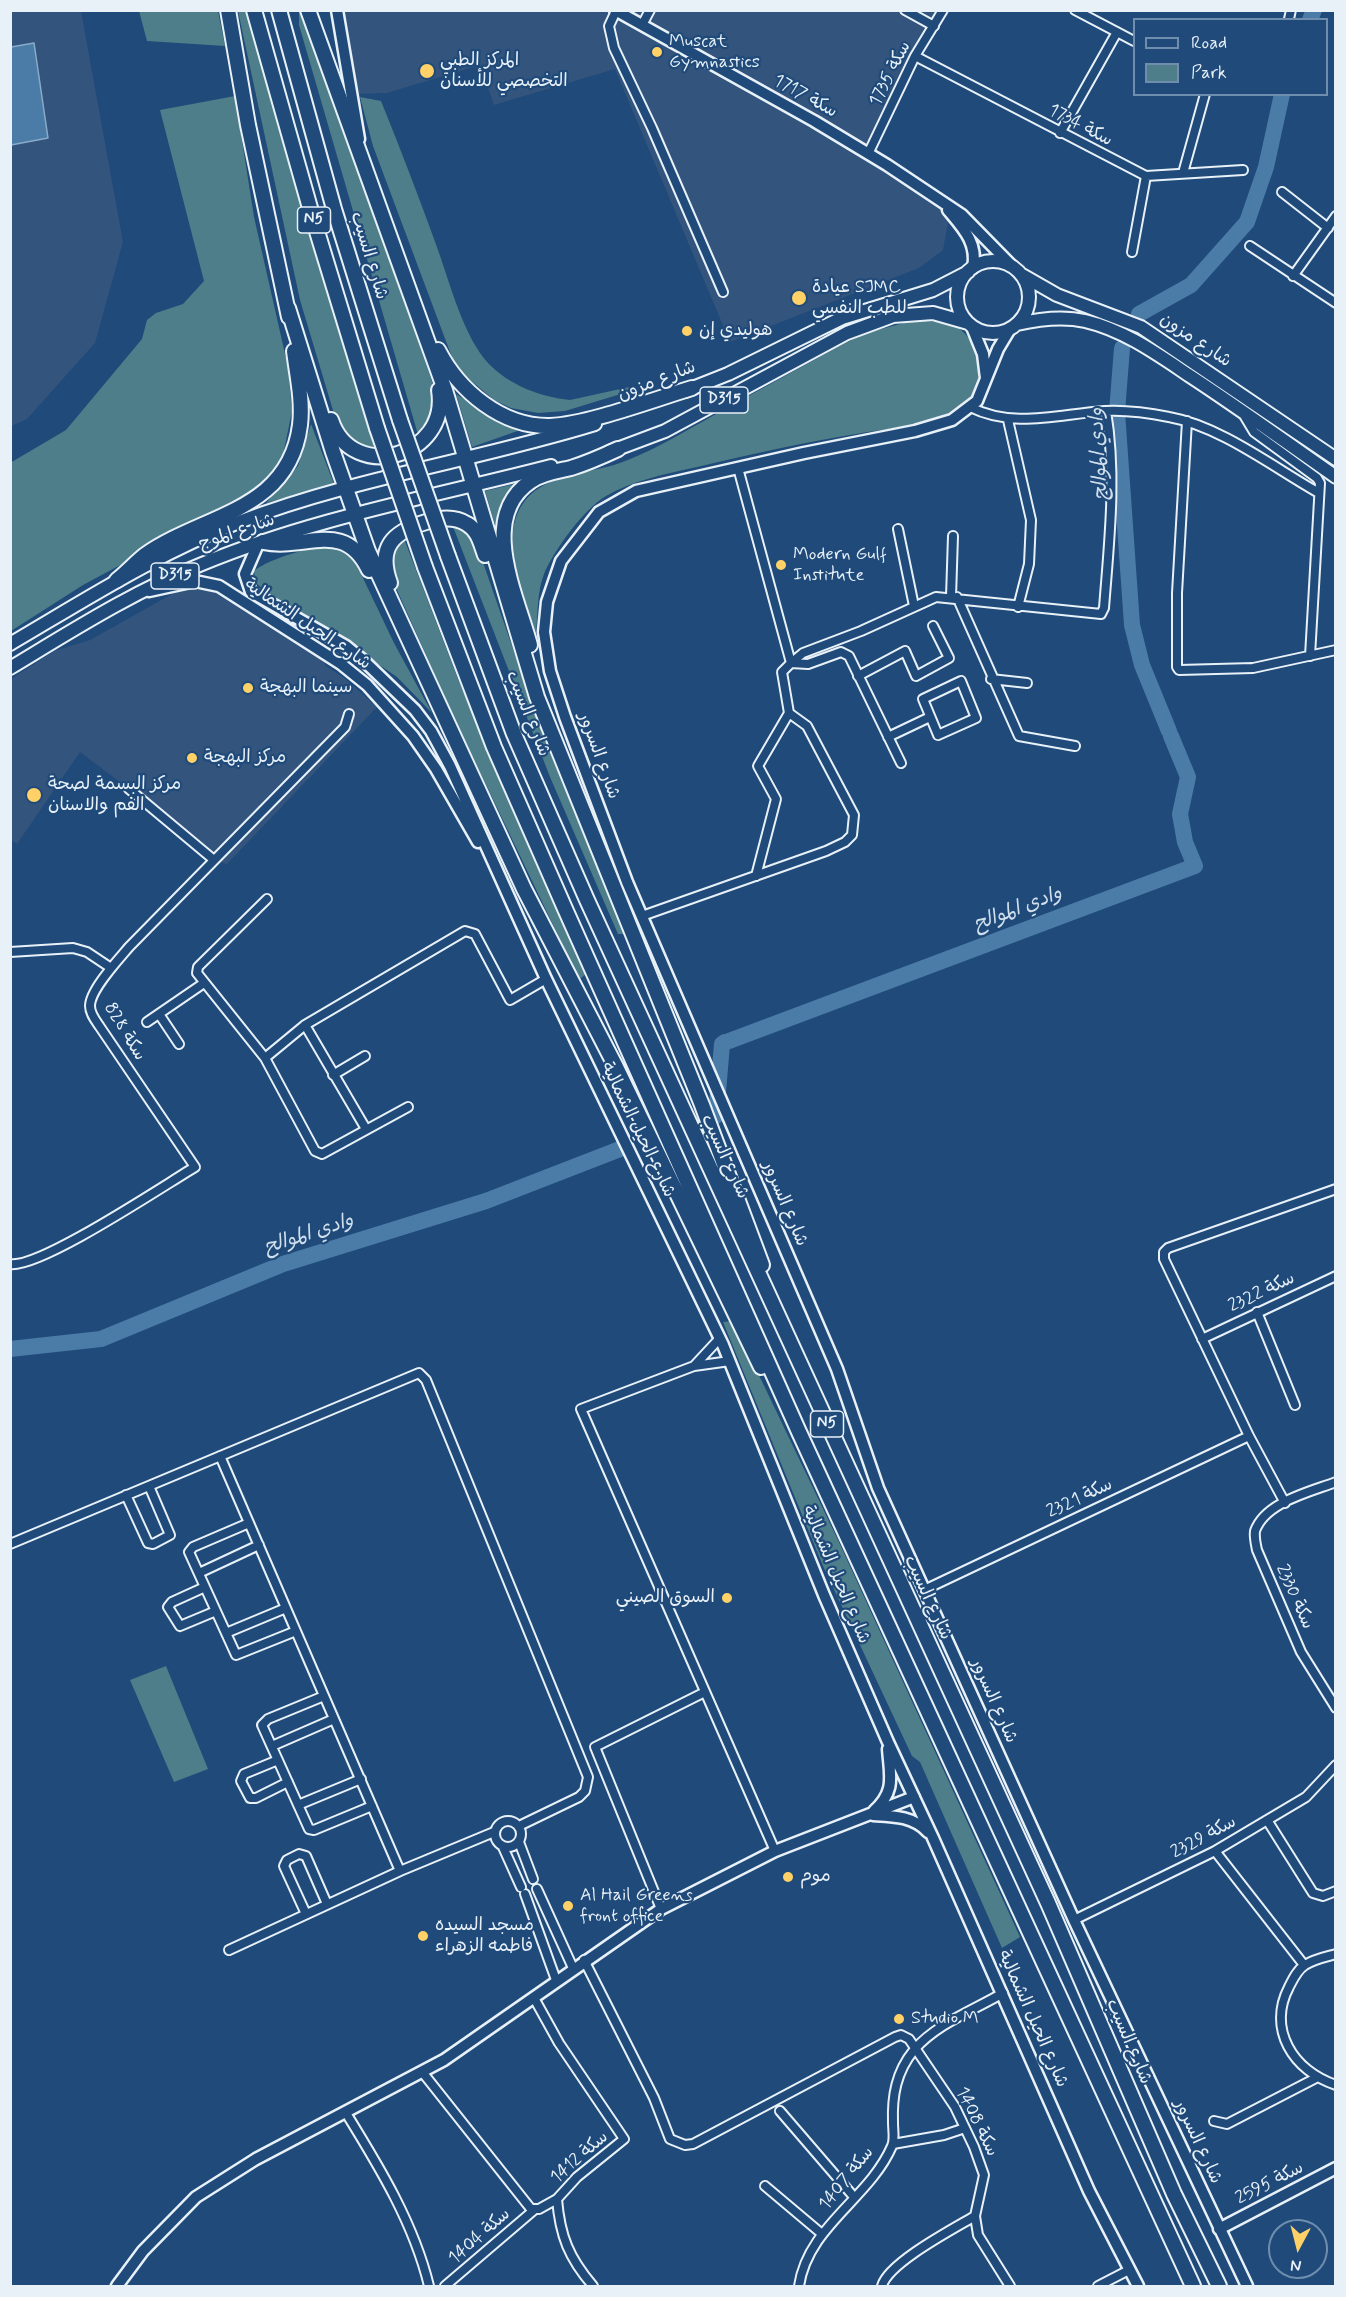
<!DOCTYPE html>
<html>
<head>
<meta charset="utf-8">
<style>
	body { margin:0 }
	#map { position:relative; width:1346px; height:2297px; overflow:hidden; background:#1f4a7a; font-family:Mynerve,sans-serif }
	canvas { display:block }
	.frame { position:absolute; inset:0; border:12px solid #e8f1f8; pointer-events:none }
	.legend { position:absolute; left:1133px; top:18px; width:195px; height:78px; box-sizing:border-box; background:#1f4a7a; border:2px solid #6f8dac; margin:0; padding:8px 10px; list-style:none; font-size:18px; color:#e8f1f8 }
	.legend li { display:flex; align-items:center; gap:12px; height:30px }
	.legend b { width:30px; border:2px solid #6f8dac }
	.north { position:absolute; left:1268px; top:2219px; width:60px; height:60px; box-sizing:border-box; background:#1f4a7a; border:2px solid #6f8dac; border-radius:50%; rotate:187deg; font-size:16px; font-weight:700; line-height:24px; text-align:center; color:#e8f1f8 }
	.north::after { content:''; display:block; margin:auto; width:21px; height:27px; background:#ffd166; clip-path:polygon(50% 0,100% 100%,50% 72%,0 100%) }
</style>
</head>
<body>
<div id="map">
<canvas width="1346" height="2297"></canvas>
<div class="frame"></div>
<ul class="legend">
<li><b style="height:8px;background:#1f4a7a"></b>Road</li>
<li><b style="height:16px;background:#4e7e89"></b>Park</li>
</ul>
<div class="north">N</div>
</div>
<script>
const ctx = document.querySelector('canvas').getContext('2d');
ctx.lineJoin = 'round';
function paint(path, color) {
  ctx.fillStyle = color;
  ctx.fill(path, 'evenodd');
}
function trace(path, color, width, dash) {
  ctx.strokeStyle = color;
  ctx.lineWidth = width;
  ctx.lineCap = dash ? 'butt' : 'round';
  ctx.setLineDash(dash || []);
  ctx.stroke(path);
}
function drawText(font, color, halo, rows, align = 'center') {
  ctx.font = font + ' Mynerve,"Playpen Sans Arabic",sans-serif';
  ctx.lineWidth = 4.5;
  ctx.setLineDash([]);
  ctx.textBaseline = 'middle';
  ctx.strokeStyle = halo;
  ctx.fillStyle = color;
  for (const [text, x, y, turn = 0] of rows) {
    ctx.save();
    ctx.translate(x, y);
    ctx.rotate((+turn || 0) * Math.PI / 180);
    ctx.textAlign = isNaN(turn) ? turn : align;
    if (halo) ctx.strokeText(text, 0, 0);
    ctx.fillText(text, 0, 0);
    ctx.restore();
  }
}
paint(new Path2D(`
	M11 11H81L123 242 95 343 27 419 11 426Z
	M337 11H943L868 153 950 212 943 250 919 268 730 342 615 69 494 105 480 65 387 93 359 94Z
	M203 586 320 655 326 666 343 677 377 707 227 864 214 860 129 789 80 752 17 844 11 840V679L54 651 90 640 181 589Z`), '#33547d');
paint(new Path2D(`
	M139 11H218L225 46 147 41Z
	M238 11H248L375 451 352 444 335 417 300 300Z
	M299 11 303 14 435 390 437 404 419 438 299 25Z
	M235 96 254 217 288 367 292 411 283 455 265 483 236 503 83 585 11 631 10 463 66 430 142 339 147 320 156 313 183 304 204 281 160 110Z
	M360 97 381 101C401 150 420 200 438 250 450 284 464 337 488 363 509 385 540 397 570 400L634 386 637 389 565 411 538 413 511 408 494 400 456 368 373 146Z
	M912 321C927 321 949 320 961 330 987 352 985 395 955 411 928 425 891 428 862 433 806 442 751 454 697 467 666 474 633 480 606 496 584 509 554 550 544 574 537 592 538 613 536 632 524 595 498 543 522 505 541 474 589 474 620 463 650 452 675 437 702 422 747 396 793 372 838 347L865 333Z
	M456 394 496 419 526 428 472 447Z
	M311 424 334 484 266 503 298 466Z
	M519 483 495 525 485 491Z
	M452 524 467 531 478 548 545 741 625 934H618L550 777Z
	M403 536 458 679 536 864 585 970 586 974 581 978 578 977 456 722 388 570 389 555Z
	M335 545 352 555 394 643 432 713 397 677 306 615 269 595 255 582 254 571C270 558 314 546 335 545Z
	M733 1321 838 1540 1020 1937 1002 1948 920 1762 912 1756 823 1566 723 1322Z
	M166 1666 208 1769 174 1782 130 1680Z`), '#4e7e89');
const water = new Path2D(`
	M34 43 48 138 11 145V47Z`);
paint(water, '#4b7ca8');
trace(water, '#8aabc8', 1.5);
trace(new Path2D(`
	M1310 20 1314 10
	M1139 314 1191 285 1247 222 1266 167 1282 94
	M1122 348 1117 412 1132 625 1142 665 1169 731
	M729 1041 1195 866 1185 842 1180 814 1188 777 1171 736
	M716 1116 722 1044 725 1042
	M10 1349 101 1339 283 1264 486 1201 620 1149`), '#4b7ca8', 16);
const street = new Path2D(`
	M905 10 934 26
	M1075 10 1134 41
	M616 11 609 26 614 48 652 128 723 292
	M1289 19 1291 10
	M642 25 650 10
	M915 56 1146 176 1243 170
	M1060 133 1117 32
	M868 154 915 56 943 10
	M1183 173 1205 94
	M1282 192 1328 228
	M1250 246 1336 303
	M1132 252 1146 176
	M1293 276 1336 216
	M970 407C1014 429 1058 414 1105 411 1125 410 1149 413 1169 417 1220 426 1273 467 1319 493
	M1245 417 1254 432 1317 478 1320 483 1310 656
	M1008 420 1031 520 1029 564 1018 607
	M1187 421 1177 593V667L1179 670 1253 668 1336 650
	M738 468 791 663 803 653 861 631 936 597 1101 614 1104 608C1109 543 1117 476 1106 411
	M898 529 914 606
	M951 597 953 536
	M957 597 1019 736 1075 746
	M858 676 905 651 916 676 949 658 933 626
	M991 679 1027 683
	M961 681 976 718 938 735 923 699Z
	M888 737 930 717
	M129 789 214 860
	M756 876 776 799 758 766 789 713
	M267 899 198 967 197 973 265 1058 315 1151 322 1154 408 1107
	M642 916 826 851 845 842 852 835 854 815 807 726 789 713 782 672 791 663 808 664 841 652 849 656 901 763
	M10 952 73 948 87 952 111 968
	M159 1014 179 1044
	M147 1022 204 983
	M305 1025 366 1129
	M265 1058 305 1025 465 931 475 934 510 1000 546 979
	M333 1075 365 1056
	M10 1264C39 1269 163 1186 195 1167L100 1027C96 1021 90 1014 90 1006 90 990 118 960 129 947L345 727 349 714
	M1257 1312 1295 1405
	M1202 1339 1336 1276
	M730 1361 694 1366 581 1409 775 1851
	M694 1366 720 1338
	M220 1456 400 1871
	M1336 1482C1310 1492 1265 1502 1255 1531 1254 1537 1256 1545 1257 1550L1301 1652 1336 1708
	M126 1495 148 1543 153 1544 170 1535 149 1486
	M1285 1503 1249 1436 1164 1259V1252L1168 1248 1336 1189
	M249 1523 193 1547 189 1552 236 1655 296 1631
	M10 1544 419 1373 426 1380 588 1777 585 1791 579 1797 519 1826
	M199 1573 259 1545
	M205 1587 172 1602 168 1607 180 1626 216 1611
	M924 1590 1249 1436
	M226 1633 286 1608
	M324 1696 268 1719 262 1725 309 1829 314 1830 372 1806
	M272 1746 334 1719
	M278 1760 244 1774 241 1781 250 1798H256L288 1782
	M298 1805 361 1779
	M1267 1820 1313 1893 1323 1896 1336 1891
	M495 1834a13 13 0 1 1 26 0a13 13 0 1 1-26 0Z
	M519 1842 533 1879
	M503 1847 521 1887
	M1215 1851 1304 1965
	M537 1889 573 1968
	M525 1894 556 1980
	M661 1909 595 1747 705 1692
	M306 1914 284 1866 287 1860 299 1854 306 1856 327 1904
	M1074 1920 1215 1851 1306 1797 1336 1765
	M229 1950 400 1871 494 1832
	M1336 1954C1325 1957 1314 1959 1305 1965 1297 1970 1293 1979 1289 1987 1267 2029 1293 2071 1336 2085
	M584 1960 654 2098 670 2139 685 2145 693 2144 895 2037 901 2035 909 2039 955 2107 974 2147 984 2175 975 2216 978 2235 1010 2286
	M534 1998 559 2043 624 2139 577 2177 557 2199C560 2236 569 2258 593 2286
	M423 2073 531 2209H539L557 2199
	M780 2111 854 2197
	M346 2113C380 2168 414 2224 429 2286
	M1214 2121 1227 2124 1316 2078
	M893 2144 944 2135 965 2128
	M765 2186 822 2234
	M445 2286 534 2210
	M799 2286C808 2226 869 2199 892 2146 895 2140 893 2130 893 2123 892 2096 896 2072 914 2050 936 2024 974 2010 1003 1993
	M882 2286C888 2263 953 2229 975 2216
	M1098 2286 1129 2270`);
const secondary = new Path2D(`
	M337 10 359 139
	M615 10 814 121 887 165 962 215 1013 267
	M948 210C963 228 978 243 973 268
	M972 327 983 354 986 378
	M1010 329 998 349 977 401 952 420 915 431 804 453 636 491 599 512 561 561 547 602 544 632 550 671 565 717 627 882 837 1369 878 1488 1074 1920 1247 2286
	M258 544 245 574 251 592 346 646 363 660 415 710 431 731 450 766 546 979 723 1345 824 1595 888 1742 933 1838 1089 2191 1138 2286
	M149 591 195 581 219 586 341 664 367 685 413 736 436 769 478 842
	M874 1811C896 1791 890 1776 888 1749
	M873 1815C893 1816 913 1816 928 1832
	M1219 2229 1336 2168
	M117 2286 143 2251 196 2197 256 2159 444 2060 661 1909 775 1851 914 1797`);
const primary = new Path2D(`
	M957 297a36 36 0 1 1 72 0a36 36 0 1 1-72 0Z
	M1022 275 1057 295 1141 327 1336 459
	M1017 324C1039 319 1063 316 1085 321 1124 330 1157 354 1190 376 1239 408 1287 443 1336 477
	M685 391 728 374 842 318 933 290 968 272
	M609 452 665 431 847 333 893 316 933 313 968 323
	M10 644C85 600 158 553 239 522 354 478 478 460 595 424
	M10 668C73 630 134 591 202 564 313 518 435 496 551 466`);
const highway = new Path2D(`
	M228 10 248 125 289 317
	M254 10 312 215 377 428
	M279 10 334 209 400 420
	M308 10 445 390 537 697 702 1105 762 1265
	M288 308 333 452 368 551 524 889 616 1067 761 1367
	M438 350C459 391 502 427 550 426 589 424 652 400 692 388
	M331 420C352 484 450 457 439 390
	M263 542C306 551 344 518 369 570
	M448 556 514 734 587 900 1048 1903 1174 2194 1219 2286
	M425 567 494 747 566 911 799 1432 1193 2286
	M117 580C127 572 135 563 145 555 203 514 289 512 300 425 303 401 297 375 294 351
	M390 583C377 547 393 532 426 522 439 518 455 516 467 524 478 530 481 544 485 555
	M530 645C517 596 477 517 531 481 542 473 558 471 571 468 587 463 603 456 618 449`);
trace(street, '#e8f1f8', 12);
trace(secondary, '#e8f1f8', 15);
trace(primary, '#e8f1f8', 16);
trace(highway, '#e8f1f8', 18);
trace(street, '#1f4a7a', 8);
trace(secondary, '#1f4a7a', 10);
trace(primary, '#1f4a7a', 12);
trace(highway, '#1f4a7a', 14);
const highwayBridge = new Path2D(`
	M400 420 448 556
	M377 428 425 567`);
trace(highwayBridge, '#e8f1f8', 18, []);
trace(highwayBridge, '#1f4a7a', 14);
for (const [x, y, r, color] of [
	[657,52,6,"#ffd166"],
	[427,71,8,"#ffd166"],
	[799,298,8,"#ffd166"],
	[687,331,6,"#ffd166"],
	[781,565,6,"#ffd166"],
	[248,688,6,"#ffd166"],
	[192,758,6,"#ffd166"],
	[34,795,8,"#ffd166"],
	[727,1598,6,"#ffd166"],
	[788,1877,6,"#ffd166"],
	[568,1906,6,"#ffd166"],
	[423,1936,6,"#ffd166"],
	[899,2019,6,"#ffd166"]
]) {
  const dot = new Path2D();
  dot.arc(x, y, r, 0, 2 * Math.PI);
  ctx.fillStyle = color;
  ctx.fill(dot);
  trace(dot, '#1f4a7a', 2);
}
for (const [x, y, w] of [
	[314,220,33],
	[724,400,48],
	[175,576,48],
	[827,1424,33]
]) {
  const box = new Path2D();
  box.roundRect(x - w / 2, y - 13, w, 26, 4.5);
  ctx.fillStyle = '#1f4a7a';
  ctx.fill(box);
  trace(box, '#e8f1f8', 1.5);
}
drawText('bold 16px', '#e8f1f8', null, [
	["N5",314,220],
	["D315",724,400],
	["D315",175,576],
	["N5",827,1424]
]);
drawText('18px', '#e8f1f8', '#1f4a7a', [
	["Muscat",669,42],
	["Gymnastics",669,63],
	["المركز الطبي",440,61],
	["التخصصي للأسنان",440,82],
	["عيادة SJMC",812,288],
	["للطب النفسي",812,309],
	["هوليدي إن",699,331],
	["Modern Gulf",793,555],
	["Institute",793,576],
	["سينما البهجة",260,688],
	["مركز البهجة",204,758],
	["مركز البسمة لصحة",48,785],
	["الفم والاسنان",48,806],
	["السوق الصيني",715,1598,"right"],
	["موم",800,1877],
	["Al Hail Greens",580,1896],
	["front office",580,1917],
	["مسجد السيده",435,1926],
	["فاطمه الزهراء",435,1947],
	["Studio M",911,2019]
], 'left');
drawText('18px', '#e8f1f8', '#1f4a7a', [
	["سكة 1735",891,74,-63],
	["سكة 1717",805,97,29],
	["سكة 1734",1080,126,28],
	["شارع السيب",368,256,73],
	["شارع مزون",1195,341,34],
	["شارع مزون",657,382,-21],
	["شارع الموج",237,533,-19],
	["شارع الحيل الشمالية",307,625,34],
	["شارع السيب",527,714,68],
	["شارع السرور",598,756,70],
	["سكة 828",124,1032,59],
	["شارع الحيل الشمالية",637,1130,64],
	["شارع السيب",724,1157,65],
	["شارع السرور",784,1204,67],
	["سكة 2322",1262,1293,-25],
	["سكة 2321",1080,1499,-25],
	["شارع الحيل الشمالية",835,1575,67],
	["سكة 2330",1294,1597,66],
	["شارع السيب",927,1598,65],
	["شارع السرور",993,1701,66],
	["سكة 2329",1204,1838,-28],
	["شارع الحيل الشمالية",1032,2019,66],
	["شارع السيب",1128,2042,67],
	["سكة 1408",976,2122,64],
	["شارع السرور",1197,2142,65],
	["سكة 1412",580,2158,-41],
	["سكة 1407",847,2179,-51],
	["سكة 2595",1270,2184,-27],
	["سكة 1404",480,2237,-41]
]);
drawText('italic 20px', '#d0dfec', '#1f4a7a', [
	["وادي الموالح",1100,454,-93],
	["وادي الموالح",1018,910,-21],
	["وادي الموالح",309,1235,-18]
]);
</script>
</body>
</html>
